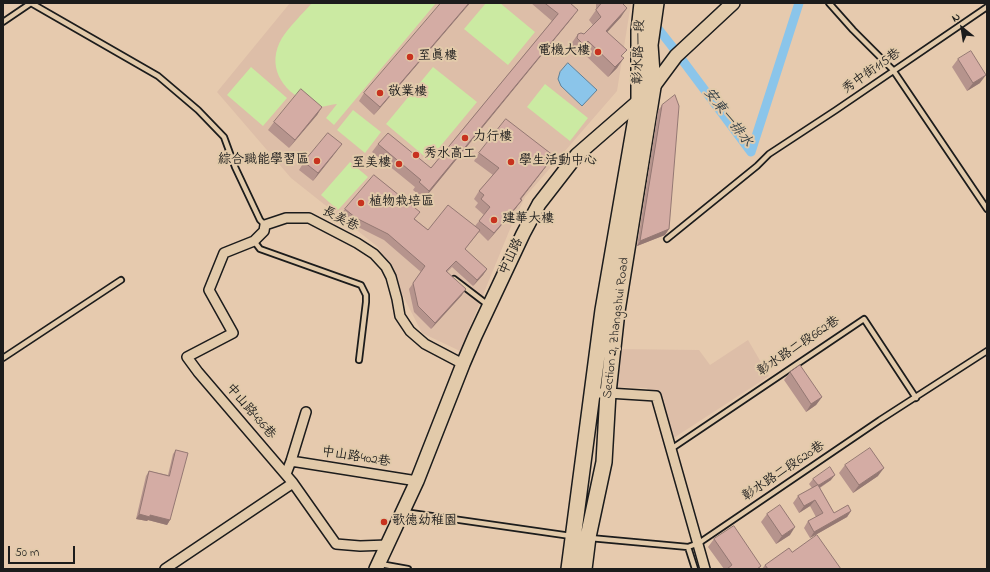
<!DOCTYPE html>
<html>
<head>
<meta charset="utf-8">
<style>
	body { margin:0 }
	#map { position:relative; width:990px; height:572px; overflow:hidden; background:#e6caae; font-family:"Indie Flower",sans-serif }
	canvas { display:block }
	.frame { position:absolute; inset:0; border:4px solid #1c1c1c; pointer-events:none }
	.north { position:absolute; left:942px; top:8px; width:40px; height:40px; -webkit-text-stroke:3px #e2caaa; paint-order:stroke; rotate:330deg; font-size:11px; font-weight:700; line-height:16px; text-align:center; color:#1c1c1c }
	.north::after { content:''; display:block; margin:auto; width:14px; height:18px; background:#1c1c1c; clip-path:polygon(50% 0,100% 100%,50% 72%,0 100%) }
	.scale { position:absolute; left:8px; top:546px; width:67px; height:18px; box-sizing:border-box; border:2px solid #1c1c1c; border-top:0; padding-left:5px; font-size:12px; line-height:14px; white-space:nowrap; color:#1c1c1c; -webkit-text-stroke:3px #e2caaa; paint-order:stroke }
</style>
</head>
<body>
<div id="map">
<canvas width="990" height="572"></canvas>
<div class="frame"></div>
<div class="north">N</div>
<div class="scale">50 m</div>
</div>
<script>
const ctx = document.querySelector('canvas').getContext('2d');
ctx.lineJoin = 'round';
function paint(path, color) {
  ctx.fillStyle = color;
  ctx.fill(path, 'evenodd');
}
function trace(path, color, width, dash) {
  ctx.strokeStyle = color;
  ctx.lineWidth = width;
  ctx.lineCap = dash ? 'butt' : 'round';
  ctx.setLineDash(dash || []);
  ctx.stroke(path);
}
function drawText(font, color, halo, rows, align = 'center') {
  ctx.font = font + ' "Indie Flower","LXGW WenKai TC",sans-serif';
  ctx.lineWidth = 4;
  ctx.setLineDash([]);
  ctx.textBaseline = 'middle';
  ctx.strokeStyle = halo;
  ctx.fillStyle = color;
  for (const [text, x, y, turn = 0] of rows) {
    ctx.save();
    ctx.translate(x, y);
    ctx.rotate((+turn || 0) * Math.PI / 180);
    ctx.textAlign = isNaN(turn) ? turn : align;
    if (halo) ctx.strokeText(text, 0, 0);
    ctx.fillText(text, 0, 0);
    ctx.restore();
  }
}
paint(new Path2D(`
	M290 3H631L617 91 525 197 510 229 460 351 422 333 378 247 291 178 217 92Z
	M748 340 769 376 669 441 656 404 647 388 611 387 616 349 699 350 710 365Z`), '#ddbea8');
paint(new Path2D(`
	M312 3H436L334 125 326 118 337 104C332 104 325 107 319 107 316 106 311 103 308 102 281 91 266 65 282 38 289 27 303 13 312 3Z
	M486 3H500L535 32 508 65 464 29Z
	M251 67 287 98 263 126 227 95Z
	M433 67 477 102 429 160 386 124Z
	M545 84 588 118 570 141 527 107Z
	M353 110 381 132 365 153 337 130Z
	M350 162 368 177 338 210 321 195Z`), '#cbeaa2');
const water = new Path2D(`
	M568 63 597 90 582 106 561 86 558 79 560 72Z`);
paint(water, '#8bc5ea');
trace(water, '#5f8198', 1);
trace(new Path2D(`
	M652 21 671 45 751 152 799 3`), '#8bc5ea', 9);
const lane = new Path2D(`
	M31 3 158 76 198 110 224 137 235 167 260 220 265 225
	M829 3 853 30 893 70 987 209
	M3 22 31 3
	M667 239 757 166 769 154 836 110 987 7
	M254 241 260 249 361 285 366 295V302L359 360
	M454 279 488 305
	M3 358 121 280
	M671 449 864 319 916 398
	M404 512 571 536
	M590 538 688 547 699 543 880 420 987 351
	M688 547 695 569
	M380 564 408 569`);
const street = new Path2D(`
	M592 393H608L656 396 705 569
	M291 461 417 481
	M286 474 291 461 306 412
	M388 545 360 546 336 544 293 483 198 372 187 357 233 333 209 290 224 253 254 241 264 231 265 225 286 218H309L357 243 374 254 386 267 391 277 397 299 400 316 410 331 425 344 463 364
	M165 569 293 483`);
const secondary = new Path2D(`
	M376 569 417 481 463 364 475 336 523 234 539 204 577 155 639 101 653 87 676 56 733 3`);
const primary = new Path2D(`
	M569 569 603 310 639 101V31L642 3
	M584 569 588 537 604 462 608 393 617 311 653 87 650 45 656 3`);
trace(lane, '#1c1c1c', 8);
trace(street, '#1c1c1c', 12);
trace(secondary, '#1c1c1c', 16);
trace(primary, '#1c1c1c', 18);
trace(lane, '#e2caaa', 4.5);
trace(street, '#e2caaa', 9);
trace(secondary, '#e2caaa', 13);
trace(primary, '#e2caaa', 15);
paint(new Path2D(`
	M470 3 374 115 359 101 364 93Z
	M531 3H570L572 18 424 199 413 190 415 187 372 152 378 144 431 168 552 21Z
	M595 3H622L621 17 607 32 622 57 617 68 608 77 581 51 577 54 571 48V44L578 34H584L593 25 589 20 596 10V4Z
	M958 59 980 83 967 91 952 67Z
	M662 105 669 229 665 235 637 246 658 111Z
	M322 107 317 115 289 148 268 130 274 122Z
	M336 152 313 181 299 170 304 162Z
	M479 153 554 156 521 199 522 200 516 208 488 241 479 232 465 249 487 269 483 275 473 286 452 267 447 272 462 295 431 329 414 312 409 289 421 272 384 240 352 224 341 214 345 209 415 219 428 230 475 226 484 215 475 207 478 203 474 199 479 191 493 175 474 161Z
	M790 372 822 397 816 405 806 412 784 380Z
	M176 450 170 520 167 525 148 520 147 521 136 519 146 476 149 471 168 475 173 454Z
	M845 465 878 476 853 493 839 473Z
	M813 479 831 480 820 488 834 513 851 511 847 517 810 538 804 528 808 521 816 517 810 506 799 513 793 503 798 496 812 488 809 484Z
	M767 514 790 535 776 544 761 522Z
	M714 539 761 566 759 569H724L708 547Z
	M792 552 841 569H762L765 565Z`), '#b6948d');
paint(new Path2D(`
	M469 3H470L374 115 380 107Z
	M627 8 621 17 600 40 606 31Z
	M578 10 572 18 424 199 429 191Z
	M588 41 581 51 577 54 584 45Z
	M624 58 617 68 608 77 615 67Z
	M986 75 980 83 967 91 973 83Z
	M322 107 317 115 289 148 295 140Z
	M342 144 336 152 313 181 318 173Z
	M554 156 548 164 515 207 520 199Z
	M522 200 516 208 488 241 494 233Z
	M669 229 665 235 637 246 640 241Z
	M487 269 483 275 473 286 477 280Z
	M466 289 462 295 431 329 435 323Z
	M822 397 816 405 806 412 811 404Z
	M884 468 878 476 853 493 859 485Z
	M835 475 831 480 814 491 818 486Z
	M815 500 810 506 799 513 804 506Z
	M851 511 847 517 810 538 814 532Z
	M139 514 150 515 170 520 167 525 148 520 147 521 136 519Z
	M795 527 790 535 776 544 782 536Z`), '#947873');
const building = new Path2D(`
	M441 3H469L380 107 364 93Z
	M545 3H570L578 10 429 191 419 182 421 180 378 144 388 133 431 168 558 14Z
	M602 3H622L627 8 606 31 627 50 621 56 624 58 615 67 588 41 584 45 577 38 578 34 581 33 584 34 601 17 596 10Z
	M971 51 986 75 973 83 958 59Z
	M301 89 322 107 295 140 274 122Z
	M675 95 679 106 669 229 640 241 662 105Z
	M506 119 554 156 520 199 522 200 494 233 479 221 490 207 481 199 484 195 479 191 499 168 479 153Z
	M328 133 342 144 318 173 304 162Z
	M374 175 420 212 414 219 428 230 448 205 480 230 465 249 487 269 477 280 456 261 446 271 466 289 435 323 418 306 413 283 425 266 388 234 356 218 345 209Z
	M800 365 822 397 811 404 790 372Z
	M870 448 884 468 859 485 845 465Z
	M176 450 188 453 170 520 150 515V517L139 514 149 471 169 476Z
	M830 467 835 475 819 485H818L813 479Z
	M818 485 834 513 848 505 851 511 814 532 808 521 823 513 815 500 804 506 798 496Z
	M780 505 795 527 782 536 767 514Z
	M734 526 761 566 757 569H727L732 565 714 539Z
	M817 535 841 569H768L765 565 789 548 792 552Z`);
paint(building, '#d4aca4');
trace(building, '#947873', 1);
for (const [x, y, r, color] of [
	[598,52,4,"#c8321e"],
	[410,57,4,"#c8321e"],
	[380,93,4,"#c8321e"],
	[465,138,4,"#c8321e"],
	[416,155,4,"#c8321e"],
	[317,161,4,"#c8321e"],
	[511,162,4,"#c8321e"],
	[399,164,4,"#c8321e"],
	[361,203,4,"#c8321e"],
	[494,220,4,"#c8321e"],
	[384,522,4,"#c8321e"]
]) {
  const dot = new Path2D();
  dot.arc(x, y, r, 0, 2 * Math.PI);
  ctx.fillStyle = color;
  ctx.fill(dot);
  trace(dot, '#e2caaa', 1.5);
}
drawText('13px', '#1c1c1c', '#e2caaa', [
	["電機大樓",590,52,"right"],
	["至真樓",418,57],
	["敬業樓",388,93],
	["力行樓",473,138],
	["秀水高工",424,155],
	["綜合職能學習區",309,161,"right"],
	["學生活動中心",519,162],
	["至美樓",391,164,"right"],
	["植物栽培區",369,203],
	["建華大樓",502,220],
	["歌德幼稚園",392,522]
], 'left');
drawText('13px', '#1c1c1c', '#e2caaa', [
	["彰水路一段",640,52,-88],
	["秀中街115巷",872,72,-35],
	["長美巷",340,220,27],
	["中山路",512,257,-65],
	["Section 2, Zhangshui Road",617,328,-83],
	["彰水路二段662巷",799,347,-34],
	["中山路436巷",250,412,49],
	["中山路402巷",356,458,9],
	["彰水路二段620巷",784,472,-34]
]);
drawText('italic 14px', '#323e45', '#e2caaa', [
	["安東一排水",727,118,52]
]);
</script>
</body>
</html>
